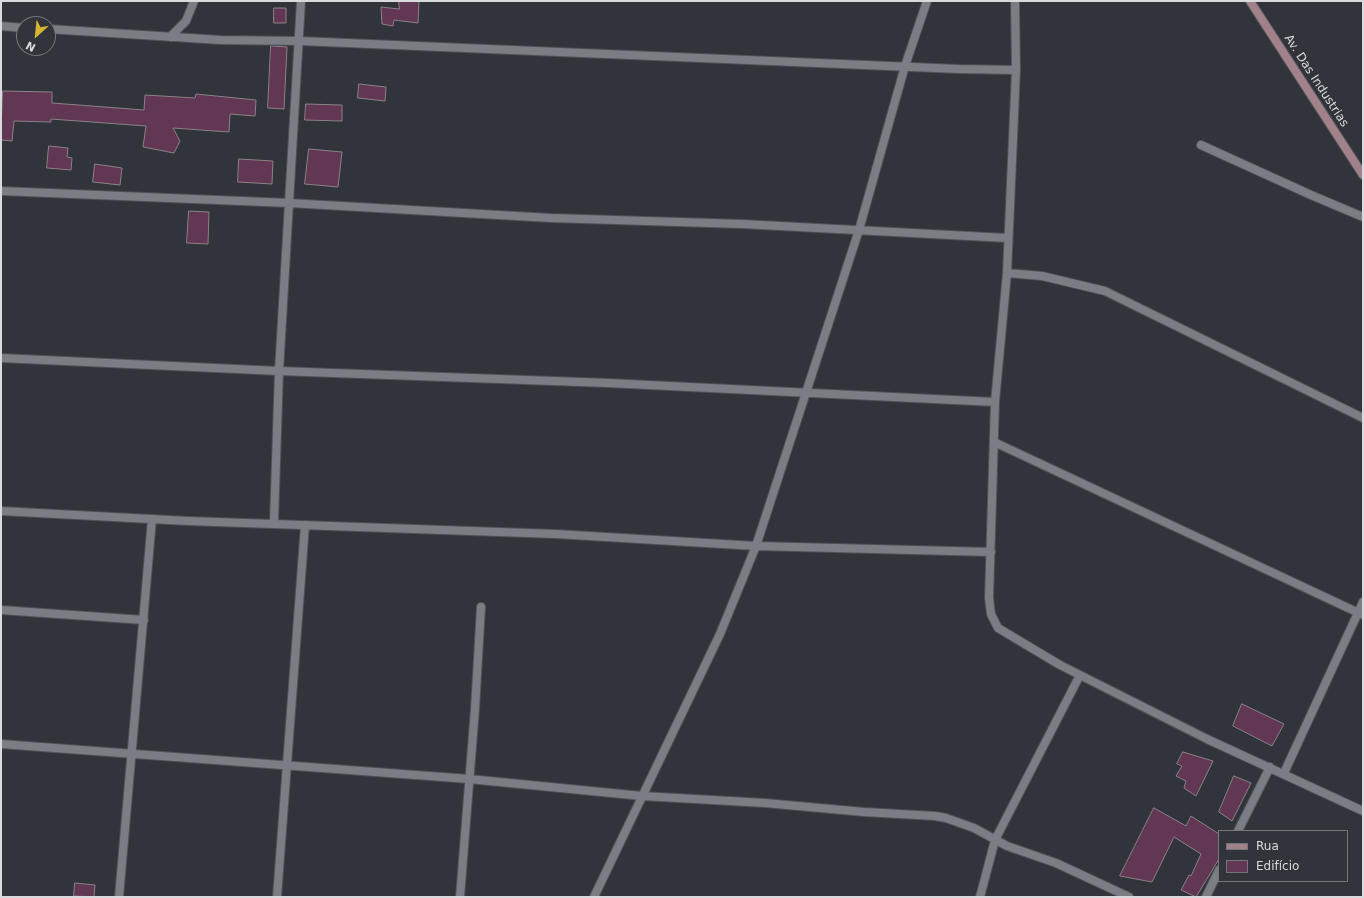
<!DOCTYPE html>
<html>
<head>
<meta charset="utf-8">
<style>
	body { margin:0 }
	#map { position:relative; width:1364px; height:898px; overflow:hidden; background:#32343b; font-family:"DejaVu Sans",sans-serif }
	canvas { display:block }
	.frame { position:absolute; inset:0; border:2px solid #d9dade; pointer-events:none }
	.legend { position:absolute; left:1218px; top:830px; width:130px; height:52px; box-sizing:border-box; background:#32343b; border:1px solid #75767c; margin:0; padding:5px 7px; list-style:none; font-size:12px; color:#d9dade }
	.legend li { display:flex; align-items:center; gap:8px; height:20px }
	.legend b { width:20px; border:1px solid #75767c }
	.north { position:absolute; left:16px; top:16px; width:40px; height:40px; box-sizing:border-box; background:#32343b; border:1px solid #75767c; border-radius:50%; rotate:207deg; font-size:11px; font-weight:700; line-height:16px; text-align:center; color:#d9dade }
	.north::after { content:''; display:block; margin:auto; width:14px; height:18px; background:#d8b434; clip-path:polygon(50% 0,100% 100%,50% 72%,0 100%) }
</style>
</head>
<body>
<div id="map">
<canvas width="1364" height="898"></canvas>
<div class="frame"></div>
<ul class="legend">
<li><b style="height:5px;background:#a2828a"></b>Rua</li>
<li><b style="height:11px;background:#623754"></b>Edifício</li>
</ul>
<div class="north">N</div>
</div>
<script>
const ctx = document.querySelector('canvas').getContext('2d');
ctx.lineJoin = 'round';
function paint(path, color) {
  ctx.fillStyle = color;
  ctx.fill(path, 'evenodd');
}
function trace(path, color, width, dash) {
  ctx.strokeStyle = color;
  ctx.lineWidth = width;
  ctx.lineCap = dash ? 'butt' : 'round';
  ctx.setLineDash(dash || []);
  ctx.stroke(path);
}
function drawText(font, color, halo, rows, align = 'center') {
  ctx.font = font + ' "DejaVu Sans",sans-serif';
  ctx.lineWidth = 3.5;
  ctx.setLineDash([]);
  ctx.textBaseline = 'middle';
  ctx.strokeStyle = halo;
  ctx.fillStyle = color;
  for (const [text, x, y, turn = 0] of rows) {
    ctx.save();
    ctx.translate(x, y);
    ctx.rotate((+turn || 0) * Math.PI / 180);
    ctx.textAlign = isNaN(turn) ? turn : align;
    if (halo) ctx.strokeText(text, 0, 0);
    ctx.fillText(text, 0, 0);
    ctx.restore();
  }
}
const building = new Path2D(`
	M399 1H419L418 23 394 20 393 26 382 24 381 7 399 9Z
	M274 8H286V23H274Z
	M271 46 287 47 284 109 268 108Z
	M359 84 386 87 385 101 358 98Z
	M3 91 52 92V103L144 110 145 95 195 98 196 94 256 100 255 116 230 114 229 132 173 128 180 141 174 153 143 147 146 126 51 119V122L14 121 12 141 1 140Z
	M306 104 342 105V121L305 120Z
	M49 146 68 148 67 157 72 158 71 170 47 168Z
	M309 149 342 152 338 187 305 184Z
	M239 159 273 161 272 184 238 182Z
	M95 164 122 168 120 185 93 182Z
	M189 211 209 212 208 244 187 243Z
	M1242 704 1284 724 1272 746 1233 726Z
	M1183 752 1213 761 1196 796 1184 788 1186 781 1176 776 1182 766 1177 764Z
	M1234 776 1251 783 1232 821 1219 812Z
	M1154 808 1186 826 1191 816 1219 834V859L1196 897 1181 890 1189 875 1191 876 1201 854 1174 837 1152 882 1120 876Z
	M75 883 95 885 94 897 74 896Z`);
paint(building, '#623754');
trace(building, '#8a8287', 1);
const street = new Path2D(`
	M1015 1 1016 70 1007 273 995 402 989 598 991 614 998 628 1060 665 1207 739 1363 811
	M1 26 24 28
	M48 29 221 40 300 41 959 69 1016 70
	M170 37 186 21 194 1
	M1201 145 1311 195 1363 217
	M1 191 289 203 551 218 742 224 1007 238
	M1007 273 1042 276 1105 291 1363 418
	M1 358 279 371 608 383 995 402
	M994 442 1363 615
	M1 511 188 521 556 534 756 546 991 552
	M274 522 279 371 301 1
	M1 610 144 620
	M1 744 469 779 642 796 765 803 864 812 935 816 946 818 974 828 1007 846 1056 863 1129 897
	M1284 773 1363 602
	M1238 831 1270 767
	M119 897 152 519
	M277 897 305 525
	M460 897 475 709 481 607
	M594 897 720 634 756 546 859 230 905 66 927 1
	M980 897 995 840 1080 675
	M1206 897 1219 870`);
const secondary = new Path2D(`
	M1250 1 1363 175`);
trace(street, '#4f5157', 10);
trace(secondary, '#4f5157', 10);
trace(street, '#7b7d84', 8);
trace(secondary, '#a2828a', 8);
drawText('12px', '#d9dade', '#32343b', [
	["Av. Das Industrias",1316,81,57]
]);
</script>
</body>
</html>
